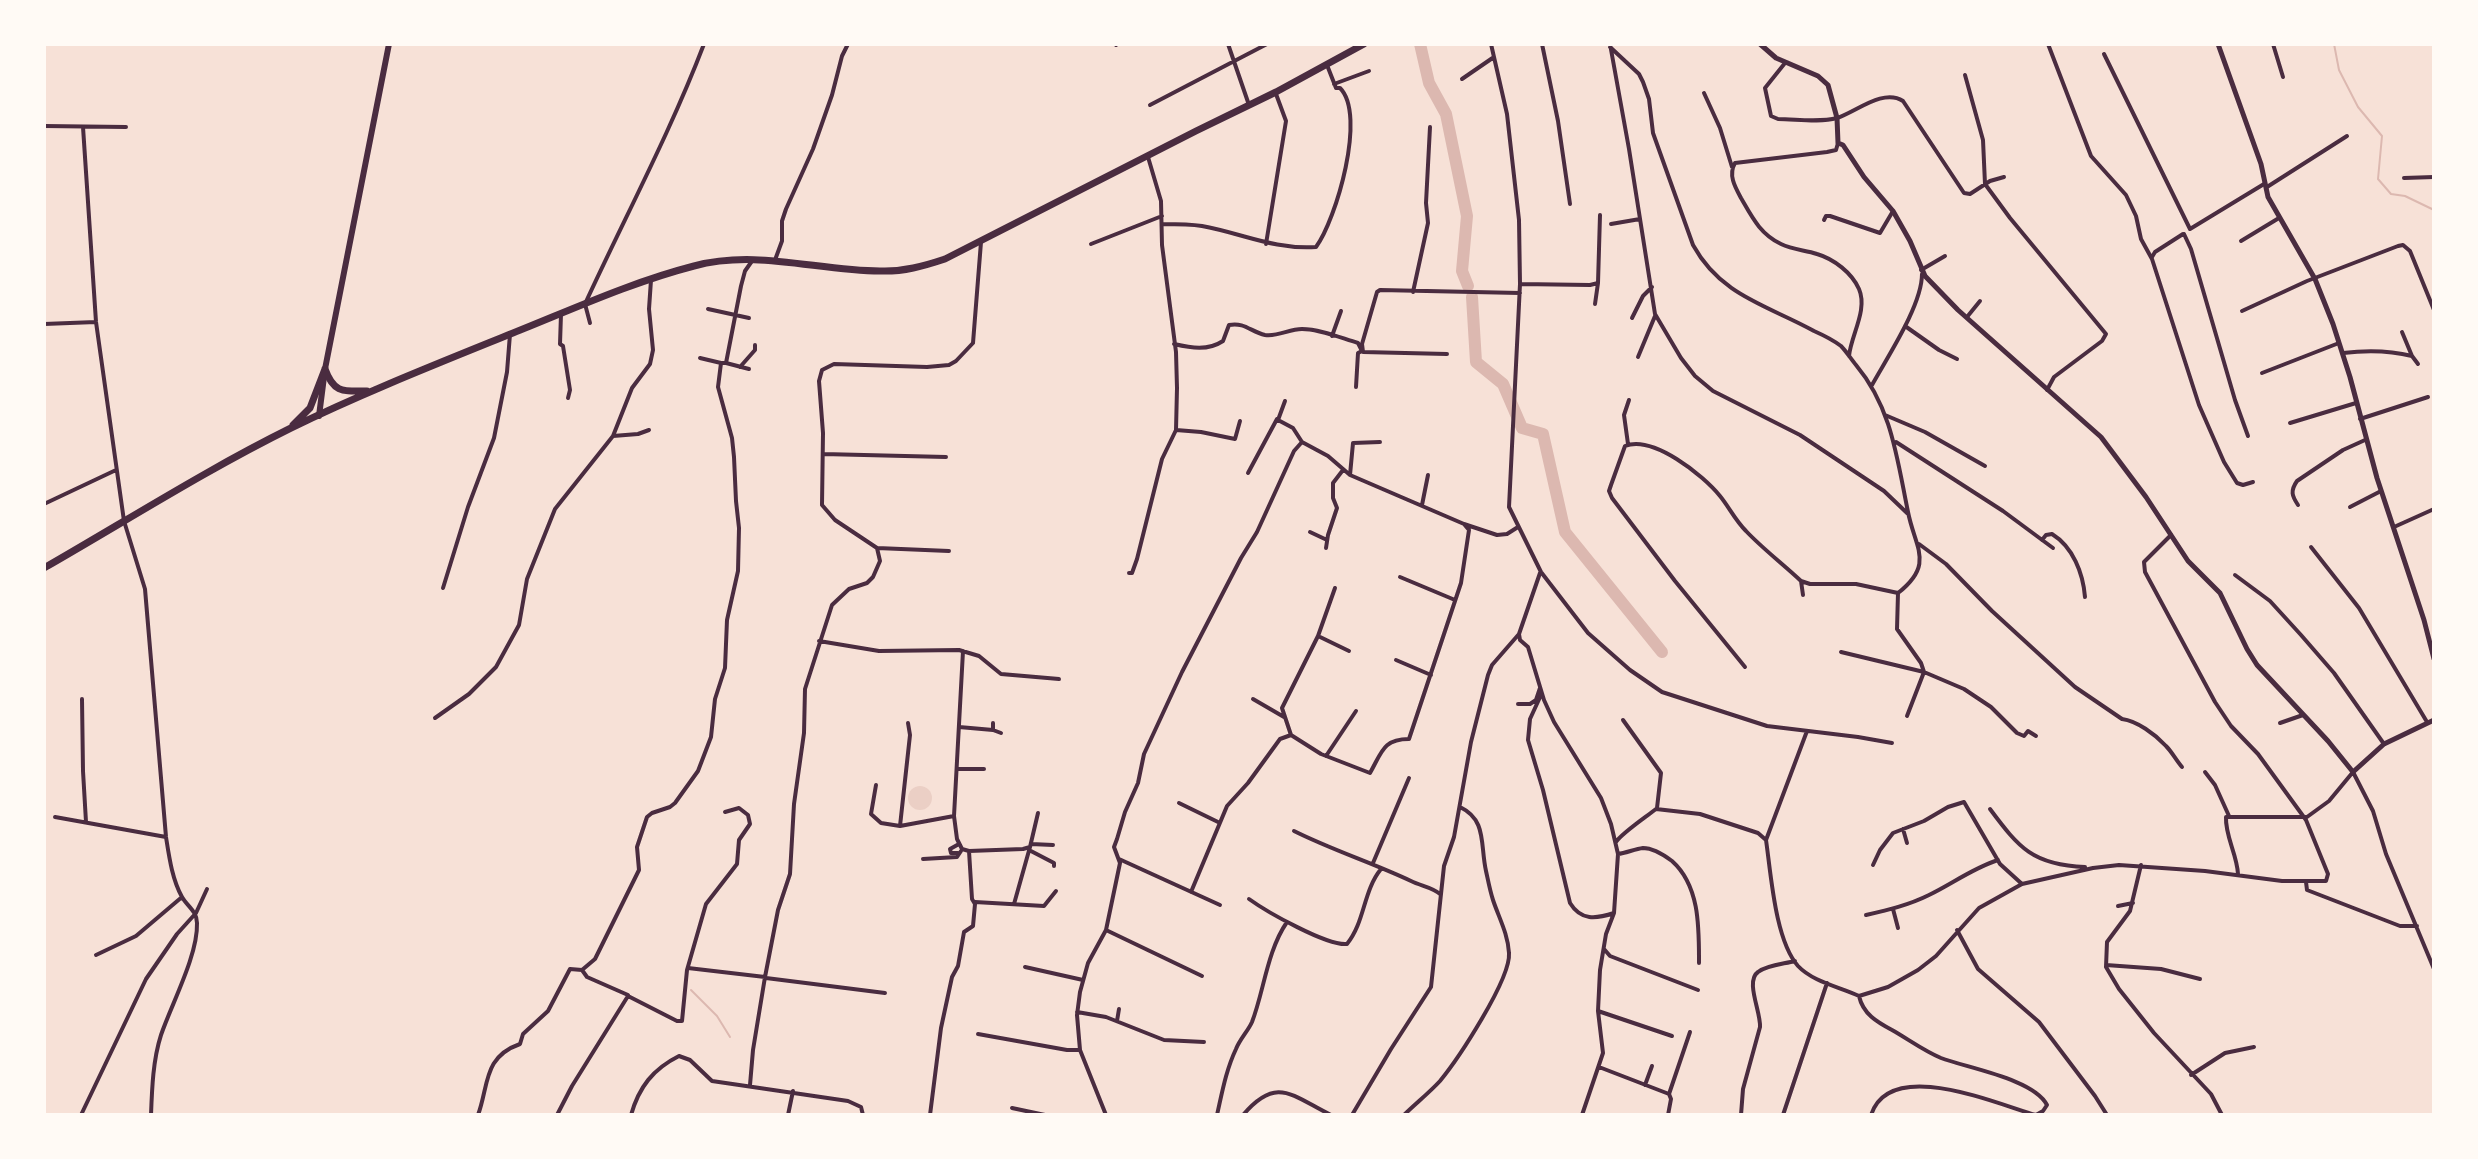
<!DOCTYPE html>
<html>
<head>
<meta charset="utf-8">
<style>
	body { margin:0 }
	#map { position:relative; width:2478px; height:1159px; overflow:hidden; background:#f7e1d7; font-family:"Nunito Sans",sans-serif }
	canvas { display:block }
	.frame { position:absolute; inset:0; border:46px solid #fffaf5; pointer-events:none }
</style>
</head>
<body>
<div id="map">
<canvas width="2478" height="1159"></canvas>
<div class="frame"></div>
</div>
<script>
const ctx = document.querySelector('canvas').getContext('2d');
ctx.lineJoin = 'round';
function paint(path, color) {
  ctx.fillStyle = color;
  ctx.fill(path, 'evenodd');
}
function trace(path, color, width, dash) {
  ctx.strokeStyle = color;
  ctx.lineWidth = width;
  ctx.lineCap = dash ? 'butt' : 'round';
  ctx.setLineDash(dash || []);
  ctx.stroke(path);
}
paint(new Path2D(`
	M908 798a12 12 0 1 1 24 0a12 12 0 1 1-24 0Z`), '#ebcfc5');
trace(new Path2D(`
	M2334 44 2339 70 2358 107 2382 136 2378 179 2391 194 2405 196 2434 210
	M691 990 717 1016 730 1037`), '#dcb8b0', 2);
trace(new Path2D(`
	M1420 44 1429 83 1446 114 1467 216 1462 271 1468 286
	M1472 297 1476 362 1503 384 1522 428 1543 434 1565 532 1662 652`), '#dcb8b0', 12);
trace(new Path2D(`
	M1228 44 1249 105
	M1491 44 1507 114 1519 220 1520 284 1509 507 1541 572 1588 633 1630 670 1662 692 1767 726 1858 737 1892 743
	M1542 44 1558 121 1570 204
	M1610 44 1629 149 1655 314 1681 358 1695 376 1713 391 1800 435 1884 491 1907 513
	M2048 44 2091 156 2126 195 2136 216 2141 239 2152 259 2199 405 2224 462 2237 483 2243 485 2253 482
	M2273 44 2283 77
	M1116 45 1117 44
	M1610 47 1639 74 1643 82 1649 99 1653 133 1693 245C1721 296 1767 305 1814 331 1823 335 1833 340 1841 346 1846 351 1851 359 1856 365 1892 408 1897 459 1908 512 1915 548 1935 564 1898 593L1856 584H1810L1801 581C1783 564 1763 549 1746 531 1735 520 1729 507 1720 496 1703 475 1653 435 1625 446L1611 485 1609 491 1612 498 1675 581 1745 667
	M2104 54 2190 229
	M1785 63 1765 88 1771 116 1778 119C1796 119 1819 123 1837 118 1856 112 1883 88 1903 101L1964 193 1970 194 1990 181 2004 177
	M1965 75 1983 140 1985 184 2010 218 2106 334 2102 341 2054 377 2047 390
	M1462 79 1494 57
	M1334 84 1369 71
	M1704 93 1720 128 1732 167
	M1150 105 1267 44
	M44 126 126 127
	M83 127 96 322 124 521 145 589 166 837C169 856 172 879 182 897 187 906 197 911 197 923 198 955 172 1003 161 1035 153 1060 152 1088 151 1115
	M1838 143 1836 150 1827 152 1735 163C1728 175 1735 187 1741 198 1752 217 1760 234 1781 244 1793 250 1805 250 1817 254 1834 259 1852 273 1859 289 1868 310 1851 335 1849 356
	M2404 178 2434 177
	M2267 187 2347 136
	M1824 220 1826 216H1830L1880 233 1893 211
	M1163 224C1176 224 1189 224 1202 226 1241 233 1275 250 1316 247 1336 220 1367 115 1340 88H1336L1327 65
	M1611 224 1640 219
	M2190 229 2264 184
	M2184 234 2191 249 2235 400 2248 436
	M2241 241 2279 218
	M1091 244 1162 216
	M1266 244 1286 121 1276 94
	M2152 257 2155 252 2183 234
	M775 260 782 241V221L786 209 813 149 832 95 842 56 848 44
	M1921 270 1945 256
	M1520 284 1590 285 1598 283 1600 215
	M1413 292 1428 223 1426 203 1430 127
	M1595 304 1598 283
	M708 309 749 318
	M2242 311 2307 281 2398 246 2403 245 2410 251 2434 310
	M561 314 560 344 563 346 570 390 568 398
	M1967 317 1980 301
	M1632 318 1643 296 1652 287
	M590 323 585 304C625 217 670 133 704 44
	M44 324 96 322
	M1905 326 1939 350 1957 359
	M2402 332 2412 356
	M1332 336 1341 311
	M1174 344C1191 348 1208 351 1223 341L1229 325C1245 322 1251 332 1265 335 1278 337 1289 329 1302 329 1320 329 1341 338 1358 343L1362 351 1358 353 1356 387
	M2343 353C2367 350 2388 350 2412 356L2418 364
	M1447 354 1363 352 1362 344 1377 292 1380 290 1520 293
	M1638 357 1655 316
	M700 358 721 363
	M726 363 749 369
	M740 367 755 350V345
	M2262 373 2339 343
	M1872 385C1888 356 1922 305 1922 274
	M1885 415 1925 432 1985 466
	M2360 419 2428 397
	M2290 423 2356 403
	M1176 430 1201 432 1235 439 1240 421
	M613 436 638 434 649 430
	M1302 442 1328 456 1350 475 1464 524 1497 535 1507 534 1518 527
	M1896 442 2003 511 2053 548
	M1628 444 1624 415 1629 400
	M823 454 946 457
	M1248 473 1277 419
	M1350 475 1353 443 1380 442
	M44 504 116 470
	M1422 505 1428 475
	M2298 505C2292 496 2290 491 2297 481L2343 450 2365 440
	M2350 507 2381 491
	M2394 527 2434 509
	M1310 532 1327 540
	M2042 540 2046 535 2052 534C2073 547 2083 573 2085 597
	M1919 544 1946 564 1992 611 2075 687 2122 719C2137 721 2155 734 2166 746 2172 752 2176 760 2182 767
	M2311 547 2359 608 2427 722
	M877 548 949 551
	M1326 548 1328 535 1337 508 1333 498V483L1343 470
	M1129 573H1132L1137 559 1162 459 1176 430 1177 388 1176 352 1162 245 1161 201 1148 157
	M2235 575 2270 601 2301 635 2334 673 2384 744
	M1400 577 1455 600
	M1801 581 1803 595
	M443 588 468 507 494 438 507 372 510 334
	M1898 593 1897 629 1921 663 1924 672 1907 716
	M1519 634 1520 640 1528 647 1544 700 1554 722 1601 798 1611 824 1618 854 1614 913 1606 934 1600 970 1598 1011 1603 1053 1582 1115
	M1318 636 1349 651
	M819 641 879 651 959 650 979 656 1001 674 1059 679
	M1841 652 1924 672 1964 689 1991 707 2017 733 2024 736 2028 731 2036 736
	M1396 660 1431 675
	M1541 695 1530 719 1528 740 1543 790 1570 903C1581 921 1596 919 1614 913
	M82 699 83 771 86 822
	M1253 699 1284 717
	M1518 704H1530L1536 700 1540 688
	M435 718 469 694 496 667 519 625 527 579 555 509 613 436 632 388 650 364 653 350 649 309 651 280
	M1623 720 1661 773 1657 808
	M908 723 910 735 900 826 954 816 957 839 962 849 969 851 972 899 975 904 973 926 964 932 958 966 952 977 941 1028 930 1115
	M2280 723 2303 715
	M959 727 993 730V723
	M993 730 1001 733
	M1291 735 1282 708 1318 636 1335 588
	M1326 756 1356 711
	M957 769H984
	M2205 772 2215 785 2229 816
	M876 785 871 814 881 823 900 826
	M1179 803 1218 822
	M1990 809C2019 848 2033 865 2085 867
	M954 816 963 651
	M55 817 166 837
	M1903 829 1907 843
	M1294 831C1332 850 1373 863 1411 881 1421 886 1432 887 1440 894
	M1766 840 1807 731
	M1616 842C1622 833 1646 817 1656 809L1700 814 1758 833 1766 840C1771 874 1775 940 1798 966 1813 982 1840 987 1859 996L1888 987 1918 970 1936 956 1979 908 2022 884 2093 868 2119 865 2205 871 2282 881H2326L2328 874 2306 820 2258 754 2231 726 2215 702 2145 572 2144 562 2171 535
	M1031 844 1053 845
	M1029 850 1054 863V866
	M969 851 1023 849 1030 847 1038 813
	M958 853H951L950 849 959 844
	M1618 854C1626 853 1635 849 1643 848 1653 848 1664 855 1672 861 1700 886 1699 928 1699 963
	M923 859 957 857 961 851
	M1119 859 1220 905
	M1373 863 1409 778
	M1873 865 1880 850 1893 833 1924 821 1948 807 1964 802 2000 864 2022 884
	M2141 865 2130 911 2107 942 2106 967 2119 989 2154 1033 2211 1094 2222 1115
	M2238 874C2237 854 2225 836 2226 817H2307L2329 801 2353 772 2373 811 2386 854 2434 969
	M2306 882 2307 890 2400 926H2417
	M1191 892 1227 806 1248 783 1280 739 1291 735 1321 754 1370 773C1382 752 1383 739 1409 739L1461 583 1469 530 1464 524
	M1249 899C1267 912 1327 946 1347 944 1365 922 1363 891 1381 869
	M975 902 1044 906 1056 891
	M1014 904 1030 847
	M2118 906 2133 903
	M1893 909 1898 928
	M1866 915C1888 910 1909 905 1929 895 1952 884 1973 868 1998 860
	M1106 930 1202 976
	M1957 930 1978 969 2039 1022 2095 1096 2107 1115
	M1604 949 1610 956 1698 990
	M96 955 136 936 182 897
	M2106 965 2161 969 2200 979
	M1025 967 1083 980
	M688 968 765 977
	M582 970 587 977 628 995
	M766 978 885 993
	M1859 996C1863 1014 1877 1022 1892 1030 1908 1039 1924 1051 1941 1058 1967 1068 2034 1079 2047 1105L2043 1111 2036 1115C1999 1105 1890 1056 1871 1115
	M1598 1011 1672 1036
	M1077 1012 1106 1017 1164 1040 1204 1042
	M1117 1021 1119 1009
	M978 1034 1067 1050H1080
	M1599 1067 1669 1094
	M2191 1075 2225 1053 2254 1047
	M750 1085 753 1050 765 977 778 910 790 874 794 804 804 733 805 689 832 605 849 589 867 583 873 577 880 561 877 548 835 520 822 505 823 433 819 381 822 370 834 364 927 367 949 365 956 361 973 343 981 242
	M1645 1085 1652 1066
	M1012 1108 1045 1115
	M81 1115 146 979 177 934 196 913 207 889
	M478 1115C489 1085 483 1057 520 1044L523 1034 548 1011 570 969 582 970 595 959 639 870 637 847 647 817 652 813 670 807 675 803 698 771 711 737 715 699 725 668 727 620 738 571 739 528 736 501 734 457 732 438 718 387 721 363H726L741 286 745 271 752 261
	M557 1115 572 1086 628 996 677 1021H682L687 970 706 904 737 864 739 840 750 824 748 815 739 808 725 812
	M631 1115C639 1087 653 1069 679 1056L690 1060 712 1081 848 1101 861 1107 863 1115
	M788 1115 793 1091
	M1106 1115 1080 1050 1077 1015 1080 992 1088 963 1106 930 1120 863 1114 847 1117 839 1125 812 1138 783 1144 754 1182 672 1241 558 1257 532 1294 451 1302 442 1293 428 1278 420 1285 401
	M1217 1115C1222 1093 1226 1070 1236 1049 1240 1039 1248 1031 1252 1022 1264 991 1267 951 1287 922
	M1243 1115C1277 1075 1292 1096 1331 1115
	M1352 1115 1391 1049 1431 987 1444 866 1454 837 1471 742 1488 675 1492 665 1519 634 1540 573
	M1404 1115C1415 1104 1429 1093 1440 1081 1458 1059 1511 979 1509 953 1508 934 1499 918 1493 900 1490 891 1488 880 1486 871 1480 844 1487 820 1460 807
	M1668 1115 1671 1099 1669 1094 1690 1032
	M1741 1115 1743 1089 1760 1027C1761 1012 1745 981 1758 972 1767 965 1784 964 1795 961
	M1783 1115 1827 983`), '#4a2c40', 4);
trace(new Path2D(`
	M1760 44 1776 58 1818 76 1828 85 1837 118 1838 143 1843 145 1864 177 1893 211 1910 241 1925 276 1958 310 2101 437 2146 497 2188 561 2220 593 2247 649 2257 665 2328 741 2353 772 2384 744 2434 720
	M2218 44 2261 164 2268 197 2315 279 2333 324 2350 377 2377 478 2424 620 2434 659`), '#4a2c40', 5);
trace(new Path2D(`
	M319 416 325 369 389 44`), '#4a2c40', 6);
trace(new Path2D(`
	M325 369C334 394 344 391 367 391
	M293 425 310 408 325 369
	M44 568C126 521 206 470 291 428 363 393 439 363 513 333 573 309 632 282 694 266 757 249 818 271 880 271 903 272 924 266 945 259L1196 131 1276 92 1364 44`), '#4a2c40', 7);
</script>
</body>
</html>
